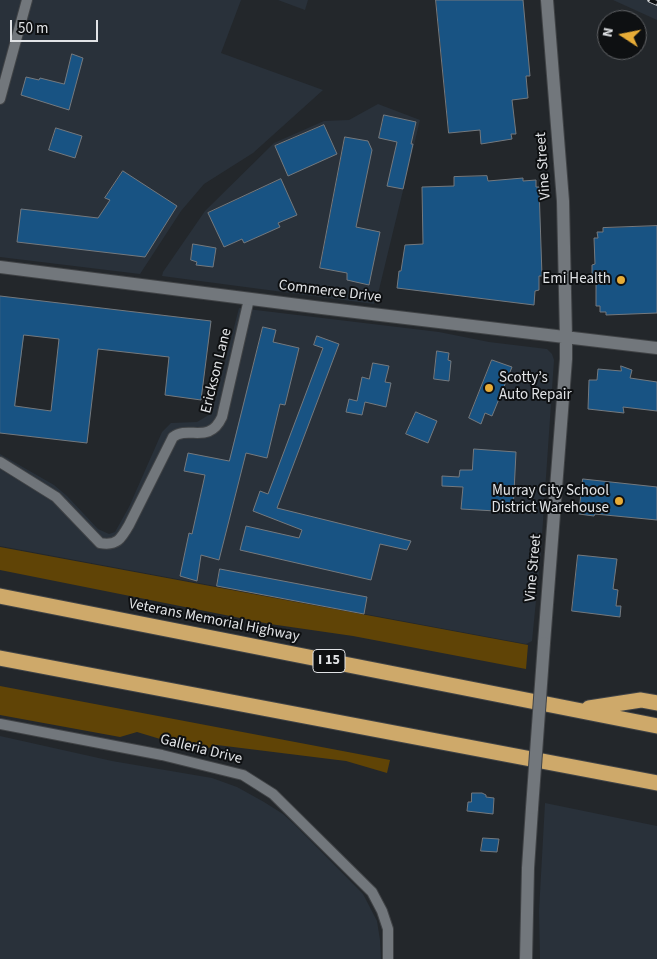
<!DOCTYPE html>
<html>
<head>
<meta charset="utf-8">
<style>
	body { margin:0 }
	#map { position:relative; width:657px; height:959px; overflow:hidden; background:#23272b; font-family:"Source Sans 3",sans-serif }
	canvas { display:block }
	.north { position:absolute; left:597px; top:10px; width:50px; height:50px; box-sizing:border-box; background:#0e1012; border:1px solid #626467; border-radius:50%; rotate:281deg; font-size:14px; font-weight:700; line-height:20px; text-align:center; color:#e1e3e6 }
	.north::after { content:''; display:block; margin:auto; width:18px; height:22px; background:#e7ac37; clip-path:polygon(50% 0,100% 100%,50% 72%,0 100%) }
	.scale { position:absolute; left:10px; top:20px; width:88px; height:22px; box-sizing:border-box; border:2px solid #e1e3e6; border-top:0; padding-left:6px; font-size:15px; line-height:18px; white-space:nowrap; color:#e1e3e6; -webkit-text-stroke:4px #0e1012; paint-order:stroke }
</style>
</head>
<body>
<div id="map">
<canvas width="657" height="959"></canvas>
<div class="north">N</div>
<div class="scale">50 m</div>
</div>
<script>
const ctx = document.querySelector('canvas').getContext('2d');
ctx.lineJoin = 'round';
function paint(path, color) {
  ctx.fillStyle = color;
  ctx.fill(path, 'evenodd');
}
function trace(path, color, width, dash) {
  ctx.strokeStyle = color;
  ctx.lineWidth = width;
  ctx.lineCap = dash ? 'butt' : 'round';
  ctx.setLineDash(dash || []);
  ctx.stroke(path);
}
function drawText(font, color, halo, rows, align = 'center') {
  ctx.font = font + ' "Source Sans 3",sans-serif';
  ctx.lineWidth = 4;
  ctx.setLineDash([]);
  ctx.textBaseline = 'middle';
  ctx.strokeStyle = halo;
  ctx.fillStyle = color;
  for (const [text, x, y, turn = 0] of rows) {
    ctx.save();
    ctx.translate(x, y);
    ctx.rotate((+turn || 0) * Math.PI / 180);
    ctx.textAlign = isNaN(turn) ? turn : align;
    if (halo) ctx.strokeText(text, 0, 0);
    ctx.fillText(text, 0, 0);
    ctx.restore();
  }
}
paint(new Path2D(`
	M0 0H241L221 53 323 90 253 153 204 184 181 211 140 274 0 257Z
	M278 0H308L305 10Z
	M613 0H657V20Z
	M378 104 420 120 377 298 374 304 162 276 163 272 205 211 274 143 324 121 349 120Z
	M239 308 439 332 489 342 547 349 552 354 554 360 541 550 532 641 526 644 0 546V454L54 485 67 496 98 529 109 534 115 532 129 507 162 432 171 423 197 422 212 413Z
	M0 736 112 761 212 778 237 787 264 802 283 814 294 824 363 894 377 921 380 940 381 959H0Z
	M545 803 657 826V959H540L539 911Z`), '#29313a');
paint(new Path2D(`
	M0 547 528 645 526 669 353 636 270 624 0 570Z
	M0 686 390 760 387 773 346 761 217 745 200 751 137 732 120 737 0 715Z`), '#604406');
const building = new Path2D(`
	M436 0H523L530 76H526L528 98 512 100 516 134H511L512 139 481 144 480 130 449 133Z
	M72 54 83 58 69 110 21 95 26 77 39 80 40 78 64 84Z
	M384 115 416 122 411 144H413L403 189 387 186 397 142 379 138Z
	M324 125 337 154 288 176 275 146Z
	M56 128 82 136 75 158 49 150Z
	M345 137 368 141 372 150 356 227 380 232 369 285 347 280V273L320 268Z
	M123 171 177 206 145 257 17 242 21 209 98 218 110 200 105 198Z
	M487 176 488 181 523 178V181L536 180V187H539L542 276H539V290L535 291 534 305 397 288 399 271H401L405 245 423 244 422 187 454 186V177Z
	M281 179 297 215 278 223 280 227 244 243 242 239 224 247 208 213Z
	M657 226V313L606 315V312H600V306H596V279H592V265L595 264 594 238H598L597 232H603V228Z
	M193 244 216 248 213 267 196 265 197 262 191 260Z
	M0 296 211 321 201 400 165 395 169 357 98 349 87 443 0 433ZM24 335 59 339 51 411 15 406Z
	M263 327 276 330 273 342 299 348 285 405 280 404 267 458 246 453 219 560 201 555 197 581 180 576 189 533 192 534 205 475 184 471 188 453 229 461Z
	M317 336 339 344 277 508 411 541 407 550 380 544 371 580 240 550 246 526 299 538 302 530 253 511 260 491 268 494 323 348 314 345Z
	M437 351 449 353 448 360 451 361 449 381 434 379Z
	M492 360 512 367 492 416 485 413 481 424 469 418Z
	M373 363 389 366 385 382 391 383 386 407 365 402 362 415 346 412 349 399 357 401 362 377 369 379Z
	M621 366 632 370 630 378 657 382V411L623 407 624 413 588 409 589 380H597L598 369 621 371Z
	M416 412 437 421 428 443 406 434Z
	M474 449 516 452 513 512 461 509 463 487 442 486V476L459 477 460 470H472Z
	M583 479 657 487V520L595 514 594 516 579 514Z
	M578 555 617 559 613 589 618 590 616 606H621L620 617 572 611Z
	M220 569 367 597 364 614 217 586Z
	M472 793H482L486 795V797L494 798 493 814 467 811 468 802H471Z
	M483 838 499 839 497 852 481 851Z`);
paint(building, '#185383');
trace(building, '#74797e', 1);
const minor = new Path2D(`
	M0 99 27 0
	M0 462 56 497 100 543C117 546 121 539 129 525L173 437C189 425 209 445 222 417L249 299
	M0 724 162 755 243 775 273 794 372 892 382 911 388 929V959`);
const tertiary = new Path2D(`
	M0 267 322 308 657 348
	M544 643 566 359V337L563 201 547 0
	M526 959 528 868 532 808`);
const motorway = new Path2D(`
	M0 596 657 726
	M0 658 657 783
	M589 708 641 700 657 703`);
trace(minor, '#404346', 12);
trace(tertiary, '#404346', 14);
trace(motorway, '#404346', 17);
trace(minor, '#72777c', 10);
trace(tertiary, '#72777c', 12);
trace(motorway, '#cea96a', 15);
const rail = new Path2D(`
	M650 0 657 3`);
trace(rail, '#cbced1', 5.5);
trace(rail, '#0e1012', 4, [11]);
const tertiaryBridge = new Path2D(`
	M532 808 544 643`);
trace(tertiaryBridge, '#404346', 14, []);
trace(tertiaryBridge, '#72777c', 12);
for (const [x, y, r, color] of [
	[621,280,5,"#e7ac37"],
	[489,388,5,"#e7ac37"],
	[619,501,5,"#e7ac37"]
]) {
  const dot = new Path2D();
  dot.arc(x, y, r, 0, 2 * Math.PI);
  ctx.fillStyle = color;
  ctx.fill(dot);
  trace(dot, '#0e1012', 2);
}
for (const [x, y, w] of [
	[329,661,32]
]) {
  const box = new Path2D();
  box.roundRect(x - w / 2, y - 11.5, w, 23, 4);
  ctx.fillStyle = '#0e1012';
  ctx.fill(box);
  trace(box, '#e1e3e6', 1);
}
drawText('bold 14px', '#e1e3e6', null, [
	["I 15",329,661]
]);
drawText('15px', '#e1e3e6', '#0e1012', [
	["Vine Street",544,166,-94],
	["Commerce Drive",330,292,7],
	["Erickson Lane",217,371,-76],
	["Vine Street",534,568,-85],
	["Veterans Memorial Highway",214,621,11],
	["Galleria Drive",201,750,14]
]);
drawText('15px', '#e1e3e6', '#0e1012', [
	["Emi Health",611,280],
	["Scotty’s",499,379,"left"],
	["Auto Repair",499,396,"left"],
	["Murray City School",609,492],
	["District Warehouse",609,509]
], 'right');
</script>
</body>
</html>
